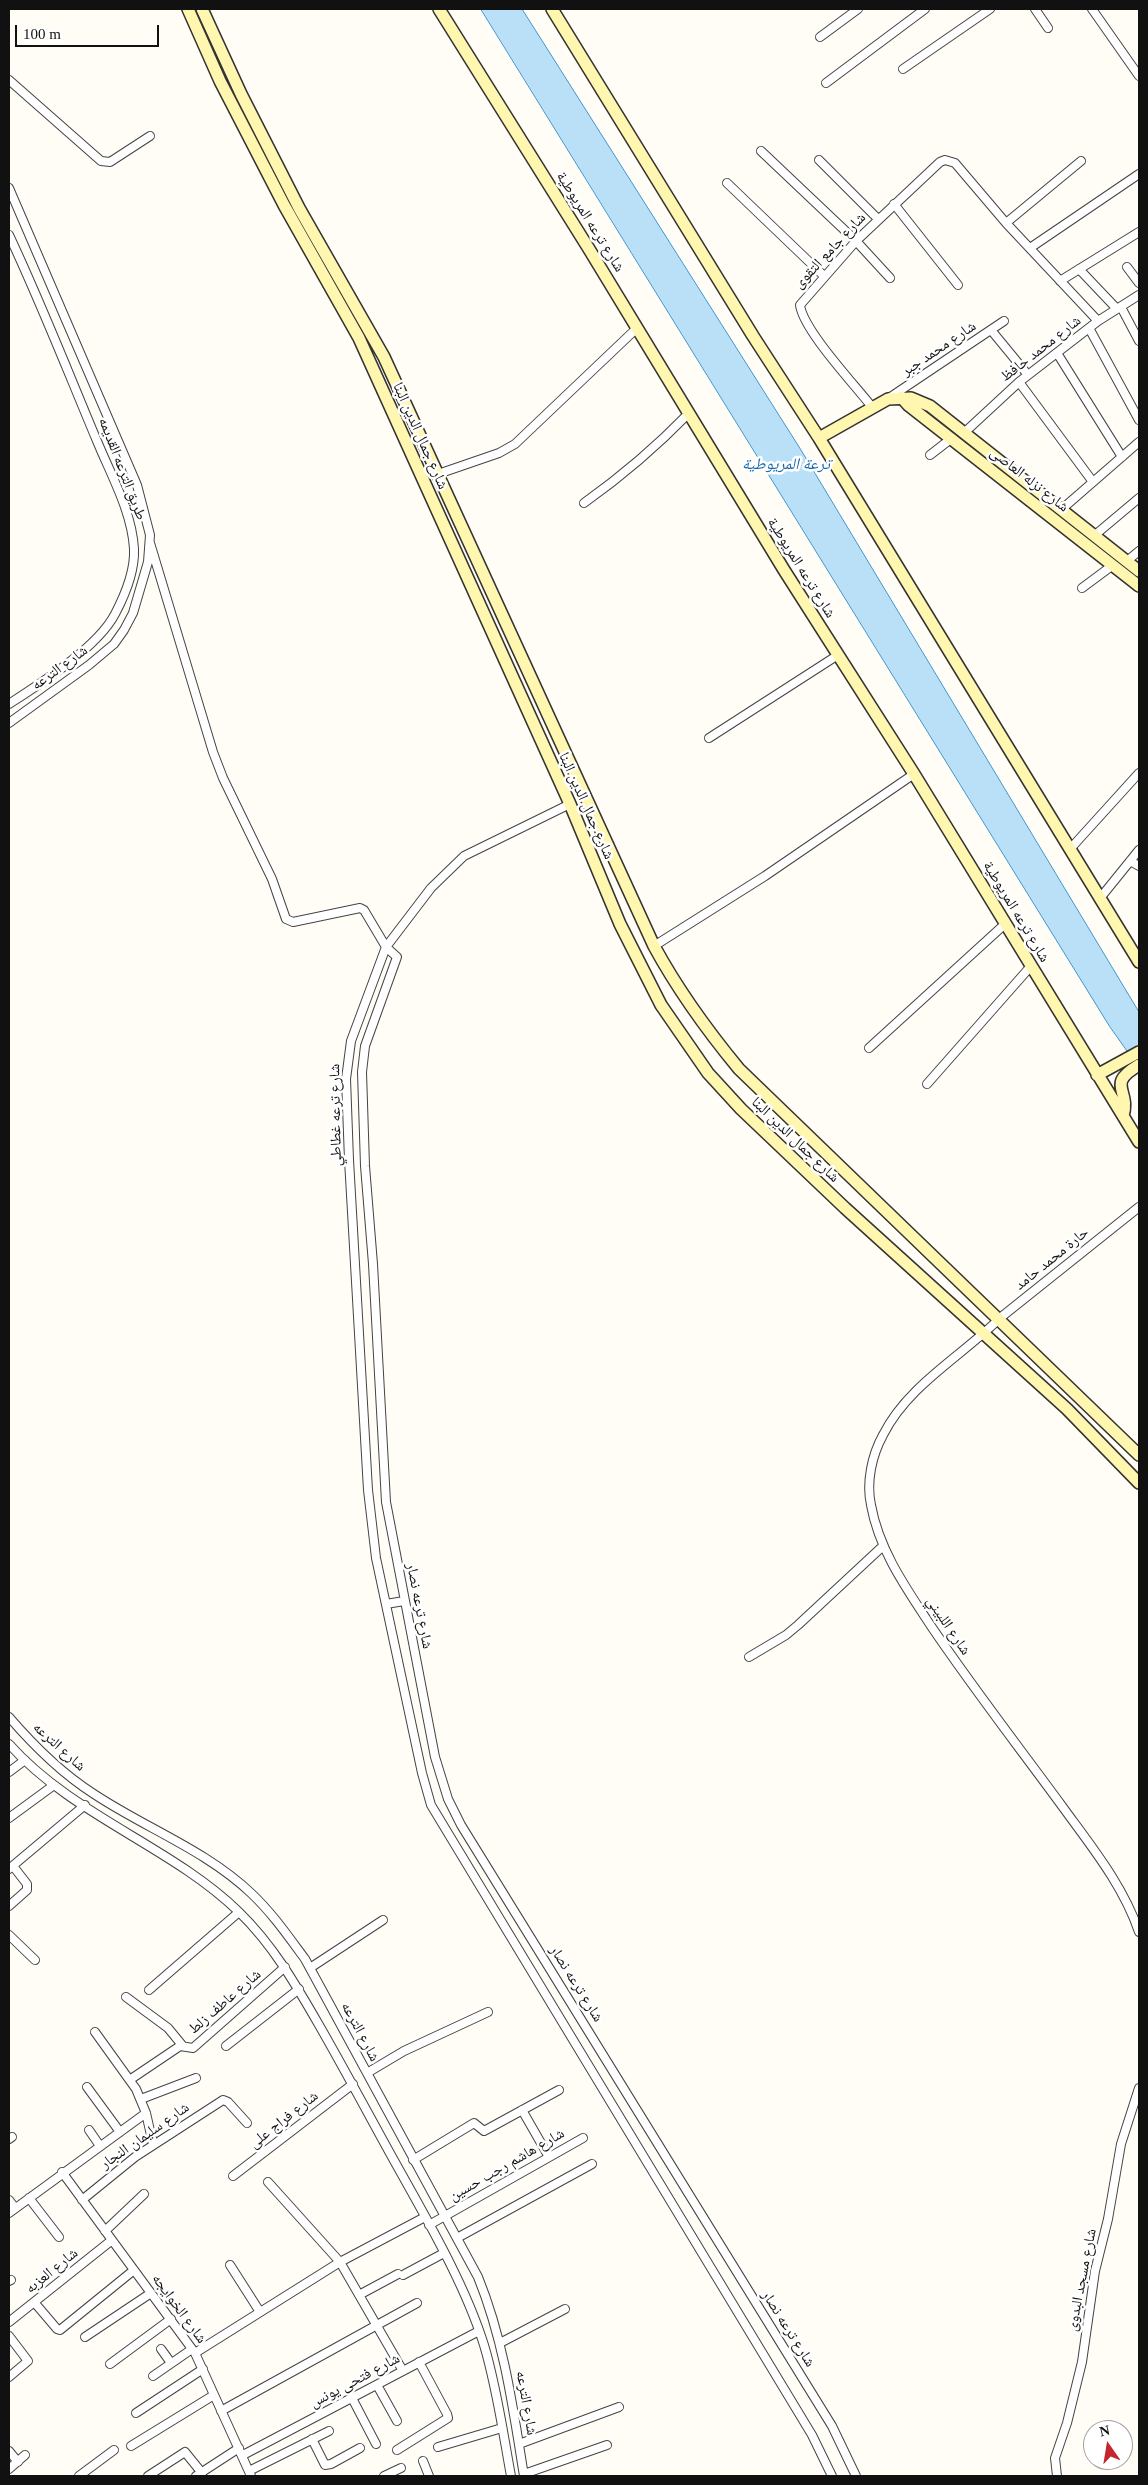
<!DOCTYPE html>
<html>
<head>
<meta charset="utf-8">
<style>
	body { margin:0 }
	#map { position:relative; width:1148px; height:2485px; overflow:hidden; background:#fffdf5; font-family:"Times New Roman",serif }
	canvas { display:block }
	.frame { position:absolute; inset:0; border:10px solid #111; pointer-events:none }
	.north { position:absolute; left:1083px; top:2420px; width:50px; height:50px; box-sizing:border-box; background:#fff; border:1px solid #a0a0a0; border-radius:50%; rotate:347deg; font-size:14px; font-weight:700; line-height:20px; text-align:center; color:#111 }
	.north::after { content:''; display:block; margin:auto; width:18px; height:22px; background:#c4262e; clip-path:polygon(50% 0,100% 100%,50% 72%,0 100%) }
	.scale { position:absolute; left:15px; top:25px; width:144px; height:22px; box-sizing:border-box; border:2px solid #111; border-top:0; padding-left:6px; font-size:15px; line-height:18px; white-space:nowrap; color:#111; -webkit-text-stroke:4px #fff; paint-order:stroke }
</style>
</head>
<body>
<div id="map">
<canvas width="1148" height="2485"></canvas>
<div class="frame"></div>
<div class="north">N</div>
<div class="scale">100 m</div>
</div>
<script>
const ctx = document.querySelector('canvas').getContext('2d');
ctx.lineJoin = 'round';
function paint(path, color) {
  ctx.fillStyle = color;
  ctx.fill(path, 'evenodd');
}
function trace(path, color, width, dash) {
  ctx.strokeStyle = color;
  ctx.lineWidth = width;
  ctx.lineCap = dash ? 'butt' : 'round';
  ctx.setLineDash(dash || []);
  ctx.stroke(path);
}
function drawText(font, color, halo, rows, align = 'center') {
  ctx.font = font + ' "Times New Roman","Noto Naskh Arabic",serif';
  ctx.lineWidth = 5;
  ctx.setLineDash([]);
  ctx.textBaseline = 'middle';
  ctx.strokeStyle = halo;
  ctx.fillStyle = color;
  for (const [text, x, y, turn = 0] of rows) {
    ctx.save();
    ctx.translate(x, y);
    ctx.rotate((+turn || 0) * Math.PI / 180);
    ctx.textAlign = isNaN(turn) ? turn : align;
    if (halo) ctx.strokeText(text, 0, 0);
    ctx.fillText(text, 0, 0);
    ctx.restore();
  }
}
const water = new Path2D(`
	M481 9H522L801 450 1139 1012V1068L1110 1027Z`);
paint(water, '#b9e0f7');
trace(water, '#3f96cf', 1);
const street = new Path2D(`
	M1035 9 1048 28
	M1092 9 1139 76
	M820 37 858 9
	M903 69 990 9
	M9 80 101 161 110 162 150 136
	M826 83 925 9
	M761 151 856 241 890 278
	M819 160 878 219
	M727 183 824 276
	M9 188 137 485 150 535 148 562 133 613 124 630 114 644 89 665 9 723
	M894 204 958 285
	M1006 223 1081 161
	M9 235C41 303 68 372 97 441 111 475 132 512 134 549 135 571 125 595 115 614 98 647 40 684 9 704
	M1030 248 1139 174
	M1127 267 1139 283
	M1079 269 1117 309
	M1060 281 1139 232
	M1121 307 1139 341
	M1089 328 1139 420
	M991 330 1028 375
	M1057 353 1122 457
	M1019 382 1093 482
	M889 398 1004 321
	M872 407C855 385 803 330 800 305L856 241 940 162 945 160 955 163 1006 223 1098 321
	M965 432 1019 382 1098 321 1139 295
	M930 455 952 438
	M438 474 499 453 515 444 637 328
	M584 503C622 476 656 447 689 413
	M1062 509 1139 442
	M1095 535 1139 498
	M150 543 213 752 223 778 272 879 286 919 293 922 360 908 364 910 386 947 397 957 365 1046 362 1072 365 1166 373 1264 386 1502 435 1757 448 1799 461 1825 832 2426 856 2476
	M1127 561 1139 551
	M1082 588 1113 565
	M709 738 838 655
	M570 804 464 856 431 888 386 947 351 1041 346 1079 349 1160 368 1490 376 1558 422 1773 431 1805 812 2435 832 2476
	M1071 848 1139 773
	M1130 861 1139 866
	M1101 897 1139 850
	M654 946 765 876 914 774
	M869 1048 1005 924
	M927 1084 1031 966
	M1139 1207 1000 1318C962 1356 908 1385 883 1435 872 1455 866 1482 871 1505 879 1550 906 1588 931 1626 973 1688 1018 1746 1062 1806 1091 1846 1123 1885 1139 1932
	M386 1604 404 1601
	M749 1657 786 1635 798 1625 883 1546
	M9 1717C34 1746 61 1773 94 1794 145 1828 206 1850 252 1894 272 1913 288 1936 305 1959L478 2277C504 2341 513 2408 524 2476
	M9 1744C73 1816 171 1846 239 1912 273 1945 296 1985 319 2025 342 2065 364 2106 386 2146 420 2208 463 2278 484 2345 497 2388 503 2433 511 2476
	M9 1772 25 1760
	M9 1818 54 1785
	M9 1869 85 1805
	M9 1906 27 1890V1884L13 1866
	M9 1935 35 1960
	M310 1968 383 1920
	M149 1990 239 1912
	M126 1997 168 2028 182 2045
	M95 2032 136 2089 146 2113 153 2144
	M226 2046 299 1989
	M367 2073 404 2051 488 2012
	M131 2079 180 2046 193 2048 285 1967
	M87 2087 120 2132
	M141 2099 196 2078
	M522 2110 549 2157
	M89 2130 100 2146
	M9 2139 12 2137
	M413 2160 474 2123 484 2131 559 2090
	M62 2172 195 2353 251 2476
	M233 2176 353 2084
	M268 2182 340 2262 403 2371
	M29 2198 59 2237
	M9 2200 15 2208
	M82 2200 135 2157 223 2100 228 2102 247 2123
	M9 2213 146 2113
	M429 2225 583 2138
	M105 2231 144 2194
	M457 2238 592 2164
	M230 2265 260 2312
	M403 2275 444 2253
	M9 2281 11 2280
	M359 2295 398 2274
	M34 2302 57 2329 60 2330 134 2270
	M9 2322 112 2240
	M9 2336 28 2361 9 2377
	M85 2337 151 2293
	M500 2343 565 2309
	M161 2349 171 2363
	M195 2353 340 2262 425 2217
	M110 2364 171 2319
	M153 2376 192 2349
	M377 2385 397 2421
	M352 2398 376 2444
	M221 2411 417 2303
	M136 2413 203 2369
	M312 2439 325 2465 331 2464 360 2448
	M519 2444 619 2407
	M131 2446 214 2395
	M438 2447 502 2428
	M397 2450 448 2418 447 2414 419 2362
	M9 2451 18 2462
	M243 2455 479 2331
	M423 2461 429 2476
	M9 2469 25 2455
	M249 2471 329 2431
	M524 2474 607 2445
	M79 2476 114 2450
	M148 2476 185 2452 202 2473
	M196 2476 239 2448
	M384 2476 401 2468
	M1057 2476 1055 2458 1067 2423 1082 2362 1095 2271 1108 2219 1121 2144 1139 2088`);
const secondary = new Path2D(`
	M188 9 220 81 284 205 359 338 570 804 620 924 661 1005 708 1073 741 1109 845 1208 1067 1409 1139 1483
	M202 9 241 94 299 208 384 357 654 946C679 992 706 1029 739 1069L1139 1455
	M439 9 589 249 784 570 914 774 1139 1142
	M552 9 753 336 819 438 1139 962
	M901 397 908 405 1139 586
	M819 438 888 399 911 398 930 406 1139 571
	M1097 1075 1139 1052
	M1123 1116C1131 1089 1105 1085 1139 1065`);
trace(street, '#444', 10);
trace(secondary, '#333', 14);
trace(street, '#fff', 8);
trace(secondary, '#fff6b0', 11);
drawText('15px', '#111', '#fff', [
	["شارع ترعه المريوطية",590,222,58],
	["شارع جامع التقوى",830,251,-47],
	["شارع محمد جبر",939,349,-34],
	["شارع محمد حافظ",1041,349,-38],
	["شارع جمال الدين البنا",420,436,66],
	["طريق الترعه القديمه",122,469,69],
	["شارع نزله العاصى",1029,480,38],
	["شارع ترعه المريوطية",801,568,58],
	["شارع الترعه",60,668,-36],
	["شارع جمال الدين البنا",586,806,66],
	["شارع ترعه المريوطية",1016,912,59],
	["شارع ترعه غطاطي",336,1115,-91],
	["شارع جمال الدين البنا",795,1140,44],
	["حارة محمد حامد",1052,1259,-39],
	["شارع ترعه نصار",419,1606,79],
	["شارع اللبيني",948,1626,56],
	["شارع الترعه",59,1747,42],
	["شارع ترعه نصار",576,1984,58],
	["شارع عاطف زلط",225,2002,-41],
	["شارع الترعه",360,2032,62],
	["شارع فراج على",284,2120,-38],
	["شارع سليمان النجار",145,2136,-35],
	["شارع هاشم رجب حسين",507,2165,-30],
	["شارع العزبه",52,2271,-39],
	["شارع مسجد البدوى",1082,2280,-79],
	["شارع الخوايجه",179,2309,54],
	["شارع ترعه نصار",788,2329,58],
	["شارع فتحى يونس",355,2381,-28],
	["شارع الترعه",526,2403,80]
]);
drawText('italic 16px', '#1768a6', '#fff', [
	["ترعة المريوطية",786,465]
]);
</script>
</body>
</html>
